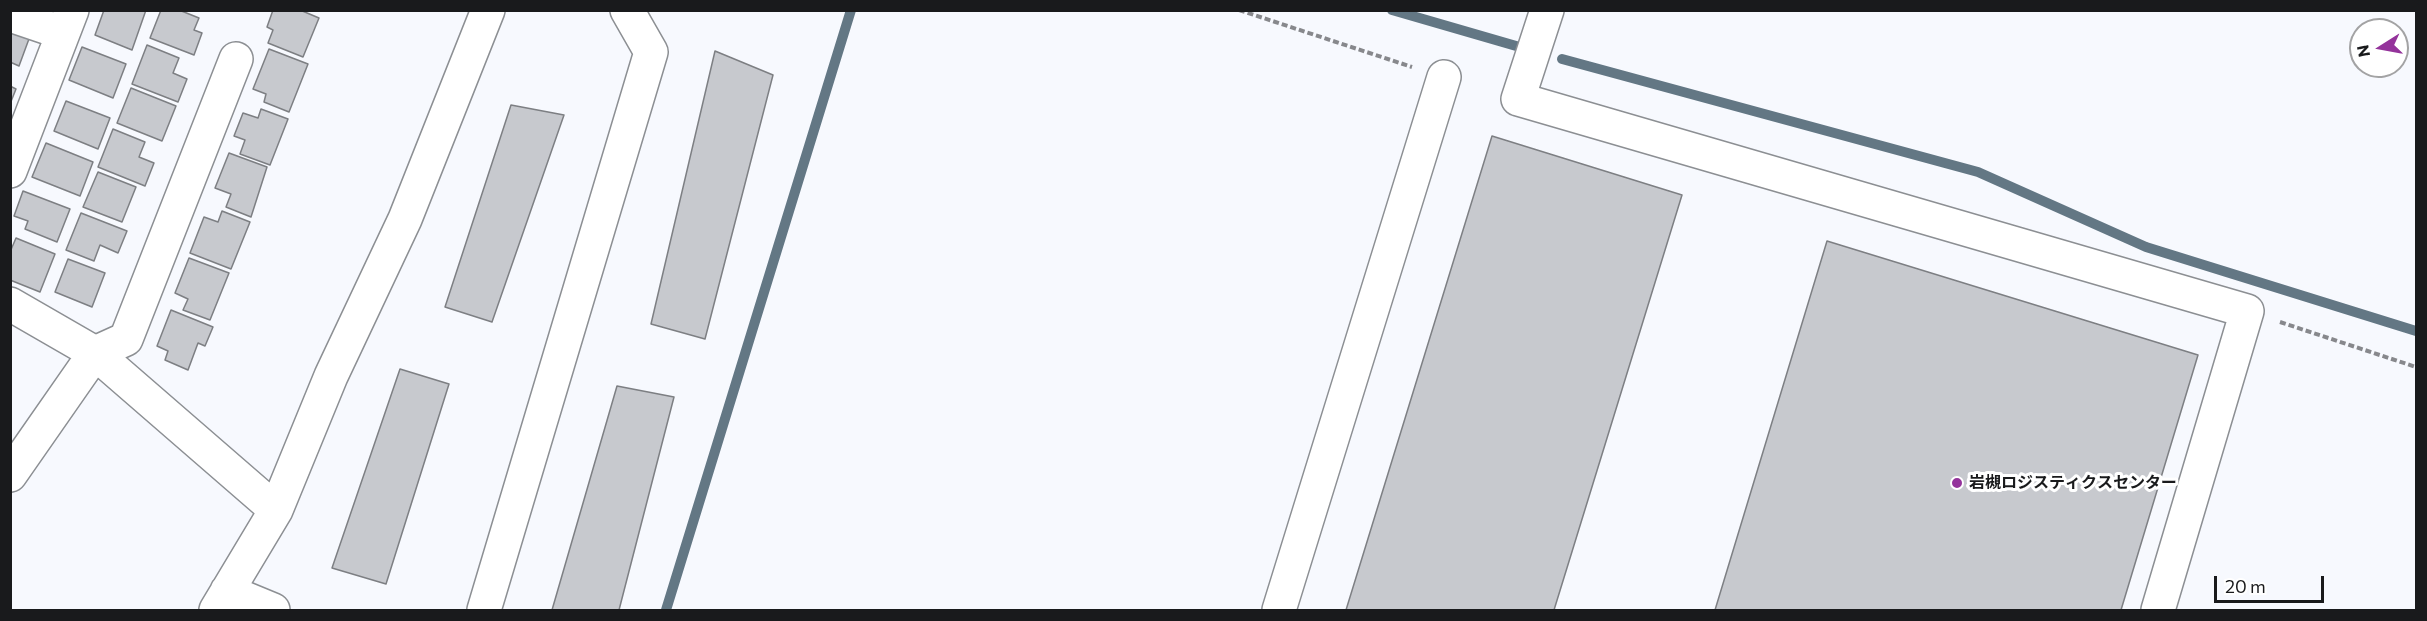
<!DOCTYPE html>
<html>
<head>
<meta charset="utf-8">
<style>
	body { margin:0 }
	#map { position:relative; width:2427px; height:621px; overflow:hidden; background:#f7f9fe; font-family:Commissioner,sans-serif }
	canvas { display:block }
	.frame { position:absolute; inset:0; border:12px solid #191a1c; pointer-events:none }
	.north { position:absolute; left:2349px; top:18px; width:60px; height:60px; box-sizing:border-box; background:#fff; border:2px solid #a3a3a4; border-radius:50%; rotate:259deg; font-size:16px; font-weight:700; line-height:24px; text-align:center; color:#191a1c }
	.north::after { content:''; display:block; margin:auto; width:21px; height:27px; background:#94339b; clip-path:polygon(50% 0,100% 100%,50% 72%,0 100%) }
	.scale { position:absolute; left:2214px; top:576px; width:110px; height:27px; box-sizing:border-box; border:3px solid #191a1c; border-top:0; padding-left:8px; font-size:18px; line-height:21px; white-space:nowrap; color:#191a1c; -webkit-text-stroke:4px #fff; paint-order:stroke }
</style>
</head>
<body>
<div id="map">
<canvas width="2427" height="621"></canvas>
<div class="frame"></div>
<div class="north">N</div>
<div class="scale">20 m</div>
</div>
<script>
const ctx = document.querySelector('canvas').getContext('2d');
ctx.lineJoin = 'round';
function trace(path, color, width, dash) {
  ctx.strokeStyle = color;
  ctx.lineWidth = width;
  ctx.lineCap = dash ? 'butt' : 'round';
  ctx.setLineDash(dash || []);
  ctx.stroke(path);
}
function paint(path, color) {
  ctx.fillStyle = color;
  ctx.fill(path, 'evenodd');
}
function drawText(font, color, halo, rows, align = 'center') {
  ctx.font = font + ' Commissioner,"Noto Sans JP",sans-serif';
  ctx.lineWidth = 6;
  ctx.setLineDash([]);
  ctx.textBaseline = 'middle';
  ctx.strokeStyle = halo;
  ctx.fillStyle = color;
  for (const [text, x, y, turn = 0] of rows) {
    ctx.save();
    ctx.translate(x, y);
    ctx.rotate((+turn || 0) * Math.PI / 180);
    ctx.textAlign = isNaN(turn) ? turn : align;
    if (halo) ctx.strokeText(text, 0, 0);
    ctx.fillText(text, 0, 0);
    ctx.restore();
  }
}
trace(new Path2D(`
	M1392 10 1530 50
	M1562 59 1978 172 2146 247 2416 331
	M666 610 851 10`), '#637784', 10);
const building = new Path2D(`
	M104 10H146L132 50 95 35Z
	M161 10H179L199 18 194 30 202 33 194 55 150 38Z
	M273 10H300L319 18 303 57 268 43 273 30 267 27Z
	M10 19 33 28 19 66 10 62Z
	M147 45 179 58 173 73 187 79 178 102 132 84Z
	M82 47 126 64 113 98 69 80Z
	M269 49 308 64 289 112 264 102 266 94 253 89Z
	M715 51 773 75 705 339 651 324Z
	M10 86 16 89 10 104Z
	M131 88 176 106 162 141 117 123Z
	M66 101 110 118 98 149 54 131Z
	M511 105 564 115 492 322 445 307Z
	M261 109 288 119 270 165 240 154 245 140 234 136 243 113 258 118Z
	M113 129 145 142 139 157 154 163 145 186 98 167Z
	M1492 136 1682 195 1554 610H1346Z
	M46 143 93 162 80 196 32 177Z
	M229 153 267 167 251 217 226 207 231 194 215 188Z
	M98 172 136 187 122 222 83 207Z
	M23 191 70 209 57 242 25 229 28 221 14 216Z
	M222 211 250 222 231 269 190 253 204 217 218 222Z
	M81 213 127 231 118 253 100 245 94 261 66 250Z
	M16 238 55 254 40 292 10 280V252Z
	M1827 241 2198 355 2121 610H1715Z
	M189 258 229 273 210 320 183 310 188 299 175 293Z
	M68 259 105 273 92 307 55 292Z
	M171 310 213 327 205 346 198 343 188 370 165 360 168 351 157 346Z
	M400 369 449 384 386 584 332 568Z
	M617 386 674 397 619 610H552Z`);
paint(building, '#c7c9ce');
trace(building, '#7d7f83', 1.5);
const minor = new Path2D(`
	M1547 10 1518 99 2247 311 2158 610
	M10 15 63 33
	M10 171 72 10
	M10 304 95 353 276 510
	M10 475 95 353 126 339 236 59
	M227 591 273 610
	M216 610 276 510 331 376 405 219 488 10
	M484 610 651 52 627 10
	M1279 610 1444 77`);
trace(minor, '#8c8f93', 36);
trace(new Path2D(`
	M1239 10 1412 67
	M2280 322 2416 367`), '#87888c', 4, [6, 3]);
trace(minor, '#fff', 33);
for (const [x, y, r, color] of [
	[1957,483,6,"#94339b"]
]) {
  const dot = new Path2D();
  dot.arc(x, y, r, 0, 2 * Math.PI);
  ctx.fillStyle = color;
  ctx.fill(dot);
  trace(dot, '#fff', 2);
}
drawText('bold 16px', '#191a1c', '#fff', [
	["岩槻ロジスティクスセンター",1969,483]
], 'left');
</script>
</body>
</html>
